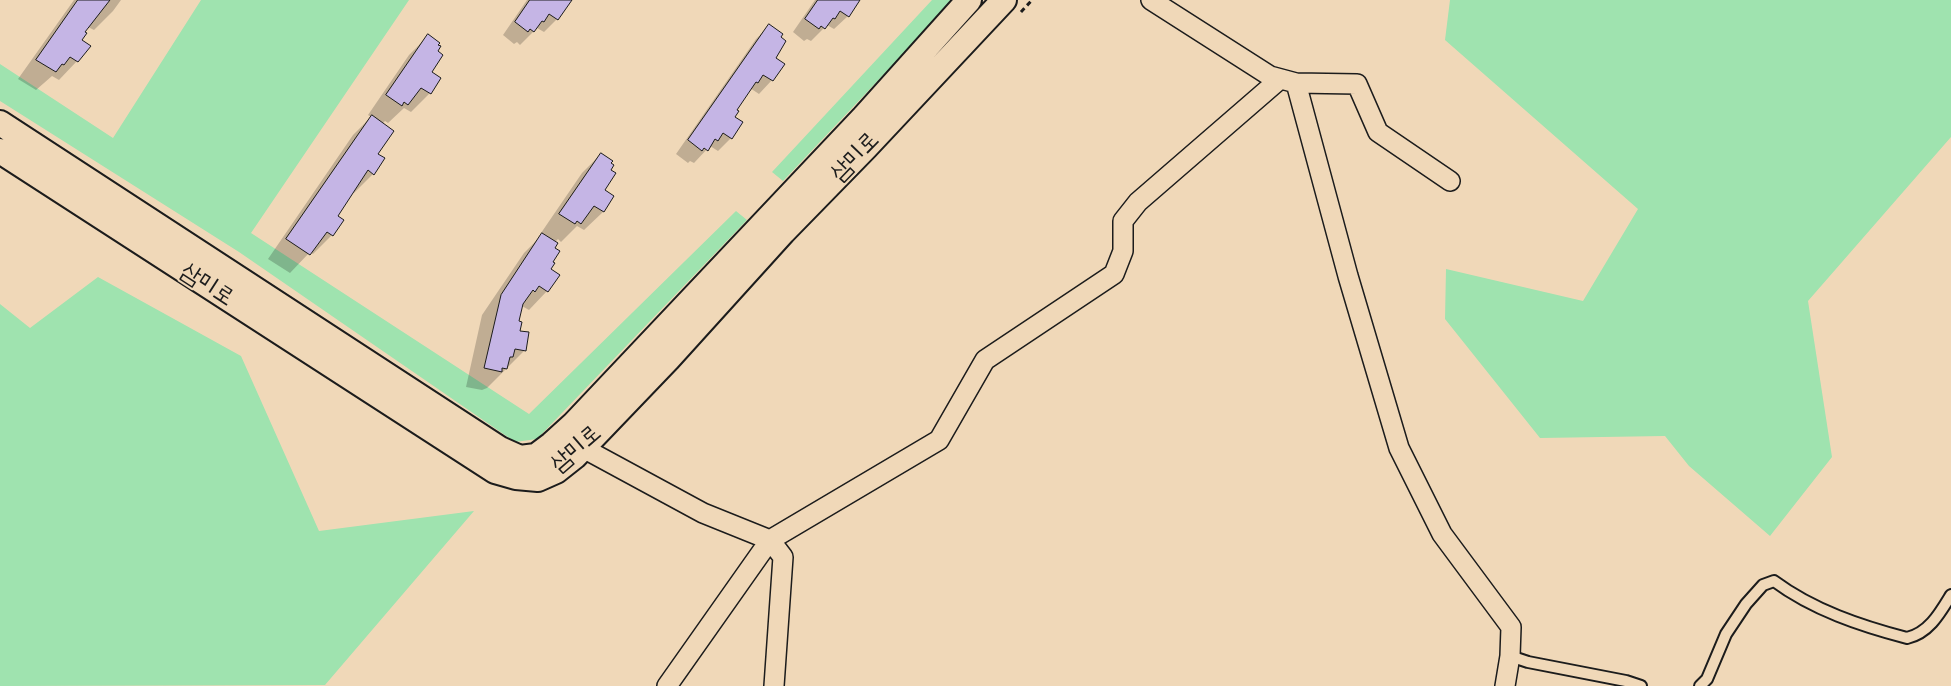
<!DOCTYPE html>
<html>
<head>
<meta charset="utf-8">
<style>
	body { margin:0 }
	canvas { display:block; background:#f0d8b8 }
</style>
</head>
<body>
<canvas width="1951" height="686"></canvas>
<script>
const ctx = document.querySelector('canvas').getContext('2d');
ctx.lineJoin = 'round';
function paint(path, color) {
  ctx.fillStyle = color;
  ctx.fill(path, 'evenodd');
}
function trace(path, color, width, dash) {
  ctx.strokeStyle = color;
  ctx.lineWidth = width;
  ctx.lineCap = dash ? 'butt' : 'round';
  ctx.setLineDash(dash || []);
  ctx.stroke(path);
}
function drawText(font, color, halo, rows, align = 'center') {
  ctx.font = font + ' Caveat,"Poor Story",sans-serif';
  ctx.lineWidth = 4;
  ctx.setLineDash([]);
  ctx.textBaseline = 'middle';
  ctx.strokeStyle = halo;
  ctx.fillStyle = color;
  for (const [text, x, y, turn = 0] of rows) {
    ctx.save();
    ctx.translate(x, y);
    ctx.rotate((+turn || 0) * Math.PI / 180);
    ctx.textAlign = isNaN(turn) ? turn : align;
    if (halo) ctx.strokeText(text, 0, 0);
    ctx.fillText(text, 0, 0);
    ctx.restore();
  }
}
paint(new Path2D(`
	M201 0H409L251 233 529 414 736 211 747 220 537 439 515 442 239 252 0 101V64L113 138Z
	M932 0H954L783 181 772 172Z
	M1450 0H1951V137L1808 301 1832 457 1770 536 1689 466 1665 436 1540 438 1445 319 1446 269 1583 301 1638 209 1445 40Z
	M98 277 241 356 319 531 474 511 325 685 0 686V304L30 328Z`), '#9fe3af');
paint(new Path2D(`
	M74 0H121L113 11 94 30 88 27 84 32 81 40 77 61 59 80 52 76 36 90 18 79Z
	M527 0H562L557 19 544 32 537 28 520 45 517 42 514 44 503 35Z
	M815 0H858L848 16 834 29 827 25 811 41 807 39 804 41 793 32Z
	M769 26 774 58 783 64 772 80 759 94 750 88 733 117 731 138 718 151 710 146 694 163 690 161 688 163 676 154 756 39Z
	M428 36 431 72 430 93 411 112 404 108 388 123 385 121 382 124 373 174 354 193 352 191 336 216 332 235 313 254 310 252 290 273 268 259 353 135 371 117 368 115 409 55Z
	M601 154 603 191 612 196 603 212 584 230 577 226 561 242 558 239 555 242 547 291 529 310 522 306 518 322V332L525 350 487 388 482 390 466 387 482 315 524 253 543 234 541 233 582 173Z`), '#0003');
const building = new Path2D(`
	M78 0H110L85 32 87 33 82 40 91 46 78 62 70 57 64 65 62 64 56 72 36 60Z
	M530 0H572L558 20 549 14 544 22 542 21 534 32 530 29 528 32 515 22Z
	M818 0H860L849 17 840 11 835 19 833 18 825 29 821 26 819 29 805 19Z
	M769 24 783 34 781 37 786 41 776 58 785 64 773 81 763 75 758 83 756 82 737 110 739 111 735 117 743 122 732 139 723 133 718 141 715 139 708 151 704 148 702 151 688 140Z
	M428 34 440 43 438 45 441 46 438 51 443 55 432 72 441 78 431 94 421 88 408 105 404 102 402 106 386 95Z
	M372 115 394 131 378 154 385 158 374 175 368 170 338 216 344 220 333 236 327 232 310 255 286 239Z
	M601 153 613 161 611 163 614 165 611 170 616 173 605 190 614 196 604 212 594 206 581 224 577 221 575 224 559 214Z
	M542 233 558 243 555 248 560 251 553 262 555 263 551 269 560 275 548 292 539 286 535 292 533 290 523 304 519 321 522 322 520 331 529 332 526 351 515 349 513 357H510L507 369 502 368V372L484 368 501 295Z`);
paint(building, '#c5b5e5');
trace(building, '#1c1c1c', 1);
const service = new Path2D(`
	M1510 656 1528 662 1626 681 1641 686
	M1700 686 1707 679 1726 634 1746 604 1763 585 1774 581C1813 610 1861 626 1907 638 1929 633 1940 613 1951 595`);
const minor = new Path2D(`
	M1151 0 1270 76 1296 83 1357 84 1378 132 1450 181
	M1296 83 1348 276 1399 448 1442 534 1511 627 1510 656 1505 686
	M583 448 703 513 770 540 783 557 774 686
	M667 686 770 540 939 440 985 360 1114 274 1123 251V221L1138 202 1280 79`);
const tertiary = new Path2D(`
	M0 123 500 449 520 458 536 456 552 444 573 425 864 117 969 0
	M0 151 495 471 516 477 538 479 556 471 575 456 668 359 783 232 866 147 1004 0`);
trace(service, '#1c1c1c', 14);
trace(minor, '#1c1c1c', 22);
trace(tertiary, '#1c1c1c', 28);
trace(new Path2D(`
	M1021 12 1032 0`), '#1c1c1c', 3, [5, 4]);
trace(service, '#f0d8b8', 10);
trace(minor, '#f0d8b8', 19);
trace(tertiary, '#f0d8b8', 24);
drawText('24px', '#1c1c1c', '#f0d8b8', [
	["삼미로",855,157,-46],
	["삼미로",207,285,33],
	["삼미로",576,449,-41]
]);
</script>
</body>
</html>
